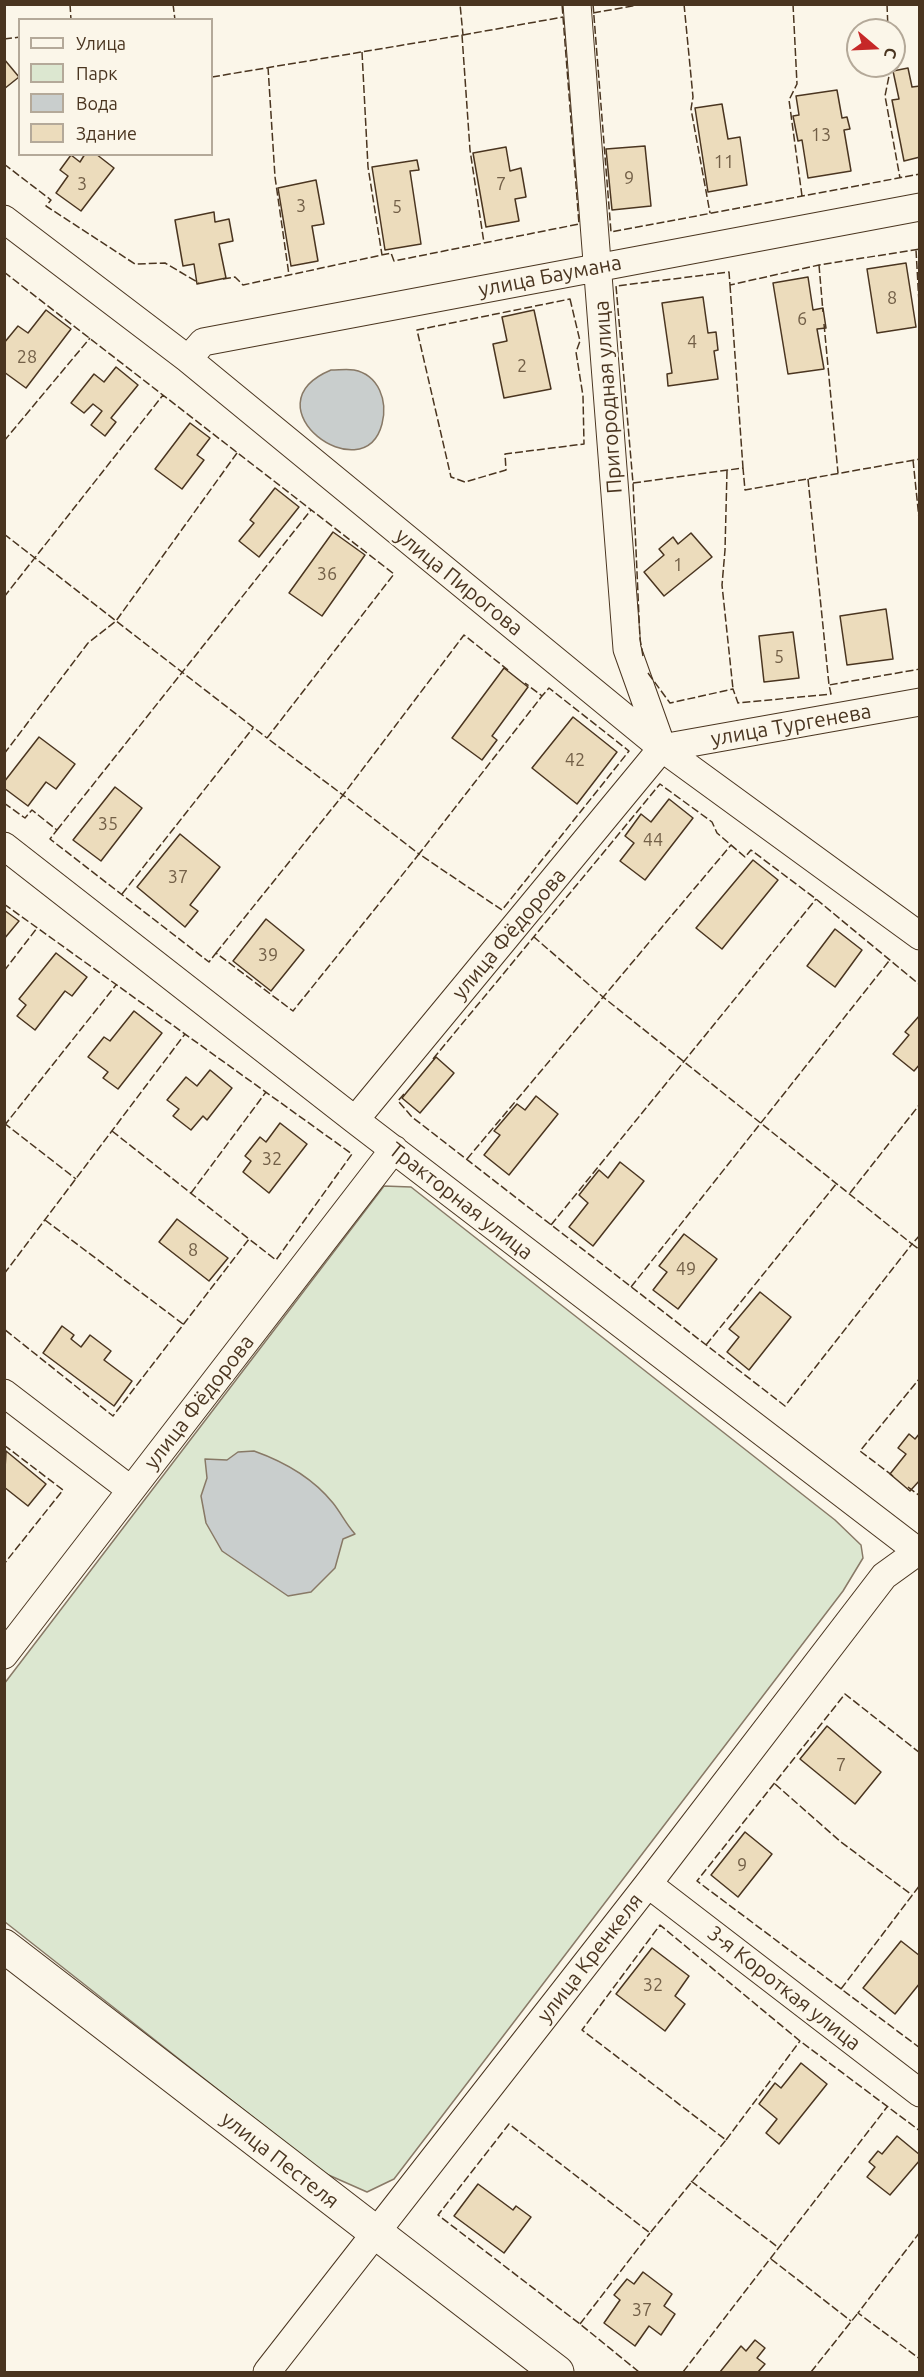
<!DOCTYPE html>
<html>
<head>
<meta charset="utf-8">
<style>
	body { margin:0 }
	#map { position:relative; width:924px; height:2377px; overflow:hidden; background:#fbf6e9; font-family:Ubuntu,sans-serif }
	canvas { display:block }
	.frame { position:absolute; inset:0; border:6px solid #4a3520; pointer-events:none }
	.legend { position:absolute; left:18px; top:18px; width:195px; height:138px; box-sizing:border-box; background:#fbf6e9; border:2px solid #b4a999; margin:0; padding:8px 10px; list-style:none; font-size:18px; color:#4a3520 }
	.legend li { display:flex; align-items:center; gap:12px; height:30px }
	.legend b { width:30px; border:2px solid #b4a999 }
	.north { position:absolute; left:846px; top:18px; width:60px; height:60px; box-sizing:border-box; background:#fbf6e9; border:2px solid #b4a999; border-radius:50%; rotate:109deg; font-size:16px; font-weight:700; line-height:24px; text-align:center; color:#4a3520 }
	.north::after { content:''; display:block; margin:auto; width:21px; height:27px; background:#c62828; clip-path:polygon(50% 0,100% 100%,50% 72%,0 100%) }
</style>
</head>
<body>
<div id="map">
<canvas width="924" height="2377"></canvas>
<div class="frame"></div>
<ul class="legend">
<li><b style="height:8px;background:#fbf6e9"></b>Улица</li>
<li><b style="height:16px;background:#dce7d0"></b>Парк</li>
<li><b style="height:16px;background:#c9cecd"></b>Вода</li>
<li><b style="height:16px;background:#ecdcbc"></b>Здание</li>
</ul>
<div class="north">С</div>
</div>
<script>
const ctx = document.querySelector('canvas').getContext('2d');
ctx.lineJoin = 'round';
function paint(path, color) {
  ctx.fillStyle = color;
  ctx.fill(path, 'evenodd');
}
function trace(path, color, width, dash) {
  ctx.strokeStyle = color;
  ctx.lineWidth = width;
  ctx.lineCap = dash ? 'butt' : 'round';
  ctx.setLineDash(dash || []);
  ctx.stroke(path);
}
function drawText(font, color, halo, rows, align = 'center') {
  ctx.font = font + ' Ubuntu,sans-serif';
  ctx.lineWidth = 4.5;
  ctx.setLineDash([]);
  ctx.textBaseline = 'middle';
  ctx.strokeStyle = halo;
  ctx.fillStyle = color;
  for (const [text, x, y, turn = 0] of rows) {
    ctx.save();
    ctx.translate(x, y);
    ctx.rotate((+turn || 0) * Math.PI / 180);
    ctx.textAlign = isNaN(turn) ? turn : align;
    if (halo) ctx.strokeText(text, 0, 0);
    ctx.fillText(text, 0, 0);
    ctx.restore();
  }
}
const green = new Path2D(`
	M384 1186 411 1187 835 1520 861 1545 863 1558 843 1591 394 2179 367 2192 324 2173 5 1922 4 1684Z`);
paint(green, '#dce7d0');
trace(green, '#887966', 1.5);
const water = new Path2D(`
	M331 370C339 370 347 369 354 370 379 375 388 401 382 424 364 493 245 406 331 370Z
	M254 1451C285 1462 312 1477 333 1503 341 1513 346 1524 355 1534L343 1539 335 1568 311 1592 288 1596 222 1551 206 1523 201 1496 207 1478 205 1459 227 1460 238 1452Z`);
paint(water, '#c9cecd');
trace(water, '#887966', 1.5);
const building = new Path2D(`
	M4 59 19 77 4 89Z
	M908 68 912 87 920 86V157L904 161 892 100 899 99 893 71Z
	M837 90 842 118 847 117 850 129 844 130 851 171 808 178 802 140 798 141 793 116 799 115 796 96Z
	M722 104 728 139 740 137 747 185 708 192 695 108Z
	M645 146 651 206 612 210 606 149Z
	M506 147 510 171 521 168 526 197 515 199 519 221 486 227 473 153Z
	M85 154H96L114 168 81 211 56 193 68 176 60 170 71 155 80 162Z
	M417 160 419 170 410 171 421 244 385 250 372 167Z
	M316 180 324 224 312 226 318 261 291 266 278 188Z
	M214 212 215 222 229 219 233 241 219 244 226 278 197 284 194 264 183 266 175 220Z
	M906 263 916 327 877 333 867 269Z
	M808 277 813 310 823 308 826 328 817 329 824 369 788 374 773 283Z
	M703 297 708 333 716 332 718 350 714 351 718 379 668 386 667 374 672 373 662 303Z
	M46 310 71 329 26 388 4 372V343L18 326 28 333Z
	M534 310 551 389 504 398 493 344 507 341 502 317Z
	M116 367 138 385 111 418 116 422 105 436 91 425 102 411 93 404 84 413 71 403 94 374 104 382Z
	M190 423 210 438 197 455 204 460 182 489 155 469Z
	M275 488 299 507 259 557 239 541 254 523 250 520Z
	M333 532 365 555 322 616 289 593Z
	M691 533 712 557 664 596 644 572 664 555 659 549 673 537 678 544Z
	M886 609 893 659 847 665 840 616Z
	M793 632 799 678 764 682 759 636Z
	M504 668 528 687 492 736 497 740 482 760 452 738Z
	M573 717 617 752 577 804 532 768Z
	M39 737 75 764 56 789 46 782 28 806 4 788V782Z
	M115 787 142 808 101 861 73 840Z
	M669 799 693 818 645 880 620 861 634 843 625 836 641 814 651 822Z
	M180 834 220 867 190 905 198 911 185 927 137 887Z
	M753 860 778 880 722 949 696 928Z
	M4 910 19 921 4 939Z
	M266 919 304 950 271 991 233 961Z
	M835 929 862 950 835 987 807 966Z
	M56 953 87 977 72 996 65 991 35 1030 17 1016 26 1005 19 999Z
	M134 1011 162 1033 118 1089 103 1078 108 1072 88 1057 104 1037 110 1041Z
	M920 1015V1064L914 1071 893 1054 909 1035 905 1032Z
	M436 1057 454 1073 420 1113 402 1098Z
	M210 1070 232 1088 207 1120 203 1116 191 1130 173 1116 179 1109 167 1100 186 1077 197 1086Z
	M536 1096 558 1114 509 1175 484 1155 500 1135 494 1131 517 1104 525 1110Z
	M280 1123 307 1144 269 1193 243 1172 251 1161 245 1156 260 1137 266 1142Z
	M620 1162 644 1181 593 1246 569 1227 588 1203 579 1195 599 1170 608 1178Z
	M177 1219 228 1258 209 1281 159 1242Z
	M684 1234 717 1259 678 1309 653 1290 667 1272 659 1266Z
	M760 1292 791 1317 749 1370 727 1352 739 1337 729 1329Z
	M62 1326 74 1335 71 1339 81 1347 90 1335 111 1351 104 1360 132 1381 114 1406 43 1353Z
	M920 1433V1480L910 1491 890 1474 906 1454 898 1448 909 1434 915 1439Z
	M6 1451 46 1484 28 1506 4 1487Z
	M827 1726 881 1772 855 1804 800 1759Z
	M745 1832 772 1854 738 1897 711 1875Z
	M901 1941 920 1956V1983L895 2014 863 1988Z
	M652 1948 689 1976 675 1996 685 2004 665 2031 616 1994Z
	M801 2063 827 2084 779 2144 766 2133 777 2119 759 2104 775 2083 781 2088Z
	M897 2136 920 2155V2160L890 2195 867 2177 875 2167 869 2162 878 2151 882 2154Z
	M478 2184 513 2210 516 2206 531 2217 504 2253 454 2216Z
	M643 2272 672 2294 664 2306 675 2314 661 2335 649 2326 635 2346 604 2323 620 2300 614 2295 627 2279 634 2284Z
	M755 2340 765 2348 757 2358 765 2364 758 2372H720L741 2346 746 2351Z`);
paint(building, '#ecdcbc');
trace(building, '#4a3520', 1.5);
const street = new Path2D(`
	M577 4 627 649 662 747
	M4 219 188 359 662 748 920 936
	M188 359 203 342 920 207
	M662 748 920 702
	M4 846 355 1120 920 1553
	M355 1120 662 748
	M4 1393 131 1490
	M4 1655 394 1149
	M648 1884 920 2093
	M267 2372 648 1884 884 1576 920 1550`);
const secondary = new Path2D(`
	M4 1946 557 2372`);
trace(street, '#4a3520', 29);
trace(secondary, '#4a3520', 35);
trace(street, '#fbf6e9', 27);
trace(secondary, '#fbf6e9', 33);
trace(new Path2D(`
	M70 4 71 20
	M173 4 175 20
	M593 4 611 232 920 174
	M684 4 693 97 691 109 710 213
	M793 4 797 84 789 100 802 196
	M887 4 888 30
	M593 13 644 4
	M462 35 470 150 484 243
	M463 35 563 17
	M4 39 20 37
	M362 52 368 167 382 255
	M891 66 885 96 900 178
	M268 67 275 177 289 275
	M212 77 463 35 460 4
	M4 164 51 200 46 206 135 264 165 263 199 283
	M916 250 920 320
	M819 265 823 312
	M4 272 394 574 267 738 343 795 464 635 508 670
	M223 279 235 277 243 285 391 253 394 261 579 224 562 4
	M730 285 743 468
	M570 299 580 341 576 352 583 396 584 444 505 454 506 470 465 482 451 477 417 330Z
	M824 324 838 473
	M4 441 90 338
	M913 460 920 528
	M727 471 725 550 722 585 733 689
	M808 479 829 685
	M633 483 743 468 745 490 920 459
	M4 534 267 738
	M4 597 163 395
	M643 656 640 639 633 483 616 286 729 272 730 285 819 265 920 249
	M648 673 670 703 733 689 738 703 831 694 829 685 920 669
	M4 754 88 643 116 621 237 453
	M4 803 25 818 32 810 57 830 50 839 209 962 216 953 293 1011 419 854 502 910 629 751 549 688 542 696 525 683
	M57 830 311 510
	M122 894 253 728
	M4 904 352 1154 276 1260 249 1239 113 1416 4 1329
	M216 953 343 795 419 854 542 696
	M4 971 37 928
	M433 1059 660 784 712 822 717 833 745 857 751 850 816 899 920 985
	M404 1094 398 1101 412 1117 785 1406 912 1244 603 997 534 937
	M4 1123 76 1179
	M4 1126 116 985
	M112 1131 249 1239
	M467 1159 731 845
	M191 1193 266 1092
	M850 1193 920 1104
	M45 1220 183 1324
	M551 1225 816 899
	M920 1235 912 1244 920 1250
	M4 1274 185 1034
	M631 1287 889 961
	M706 1345 837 1183
	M4 1445 63 1490 4 1564
	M893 1476 860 1451 920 1378
	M908 1487 920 1496
	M920 1753 845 1694 697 1881 920 2048
	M775 1784 841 1842 912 1895
	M841 1989 920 1885
	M726 2140 800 2041
	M691 2181 779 2248
	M920 2232 858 2313 920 2359
	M771 2259 851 2321
	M580 2324 650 2233
	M639 2372 580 2324 438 2215 509 2124 650 2233 726 2140 582 2030 660 1925 800 2041 920 2131
	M683 2372 887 2107
	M811 2372 858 2313`), '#4a3520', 1.5, [8, 3]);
drawText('18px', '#725f47', null, [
	["13",821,135],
	["11",724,162],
	["9",629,178],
	["3",82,184],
	["7",501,184],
	["3",301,206],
	["5",397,207],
	["8",892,298],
	["6",802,319],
	["4",692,342],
	["28",27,357],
	["2",522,366],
	["1",678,565],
	["36",327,574],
	["5",779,657],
	["42",575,760],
	["35",108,824],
	["44",653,840],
	["37",178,877],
	["39",268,955],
	["32",272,1159],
	["8",193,1250],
	["49",686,1269],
	["7",841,1765],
	["9",742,1865],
	["32",653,1985],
	["37",642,2310]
]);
drawText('21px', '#4a3520', '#fbf6e9', [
	["улица Баумана",550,276,-11],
	["Пригородная улица",608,397,-94],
	["улица Пирогова",459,582,39],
	["улица Тургенева",791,725,-10],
	["улица Фёдорова",509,934,-50],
	["Тракторная улица",461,1201,38],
	["улица Фёдорова",199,1402,-52],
	["улица Кренкеля",590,1958,-52],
	["3-я Короткая улица",784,1988,38],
	["улица Пестеля",280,2160,38]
]);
</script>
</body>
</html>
